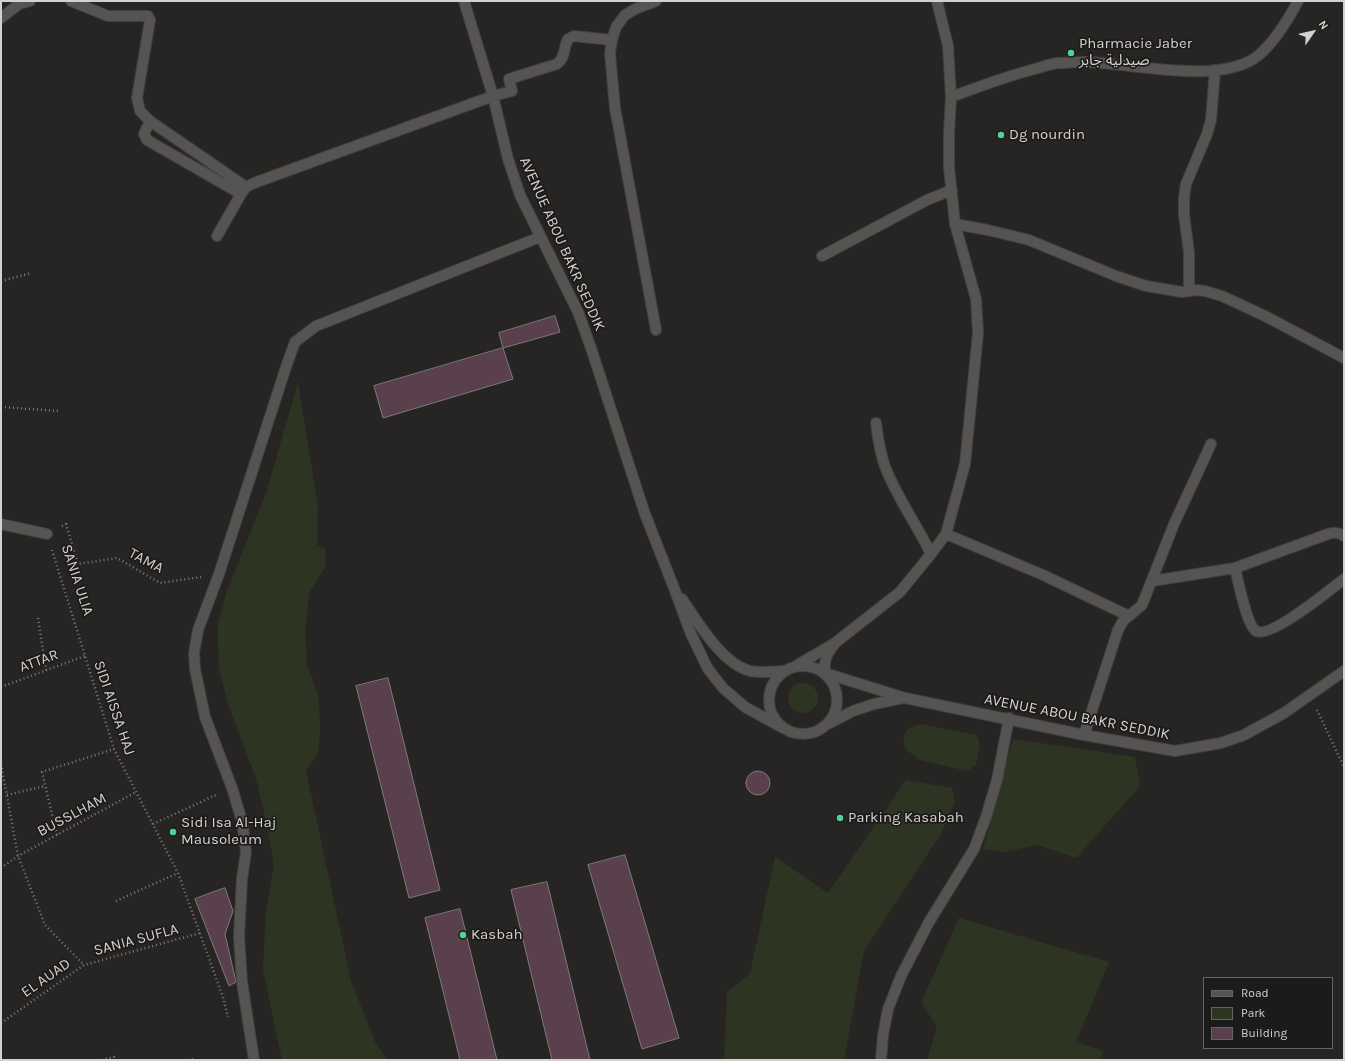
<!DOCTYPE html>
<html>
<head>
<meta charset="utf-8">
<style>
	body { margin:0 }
	#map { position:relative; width:1345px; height:1061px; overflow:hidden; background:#272523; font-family:Karla,sans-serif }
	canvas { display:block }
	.frame { position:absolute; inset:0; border:2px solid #d3d1d0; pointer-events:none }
	.legend { position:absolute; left:1203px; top:977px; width:130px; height:72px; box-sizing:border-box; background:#1d1b19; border:1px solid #666462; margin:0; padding:5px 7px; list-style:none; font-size:12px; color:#d3d1d0 }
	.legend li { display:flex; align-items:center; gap:8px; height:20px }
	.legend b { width:20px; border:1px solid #666462 }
	.north { position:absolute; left:1293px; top:12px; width:40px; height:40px; -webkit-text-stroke:3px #1d1b19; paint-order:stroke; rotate:56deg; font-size:11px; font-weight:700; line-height:16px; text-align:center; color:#d3d1d0 }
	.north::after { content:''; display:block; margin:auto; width:14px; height:18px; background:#d3d1d0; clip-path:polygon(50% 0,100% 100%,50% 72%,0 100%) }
</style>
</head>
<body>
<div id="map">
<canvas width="1345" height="1061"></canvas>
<div class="frame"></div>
<ul class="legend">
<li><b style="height:5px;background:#565453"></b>Road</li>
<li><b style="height:11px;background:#2d3522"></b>Park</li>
<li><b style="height:11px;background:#5a3f4c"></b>Building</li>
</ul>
<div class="north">N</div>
</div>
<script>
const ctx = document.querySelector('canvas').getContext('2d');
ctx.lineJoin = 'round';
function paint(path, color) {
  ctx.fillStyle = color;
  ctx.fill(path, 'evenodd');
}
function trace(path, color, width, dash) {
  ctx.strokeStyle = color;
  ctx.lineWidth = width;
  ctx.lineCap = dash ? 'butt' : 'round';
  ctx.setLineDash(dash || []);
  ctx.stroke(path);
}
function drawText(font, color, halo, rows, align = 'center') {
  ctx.font = font + ' Karla,"Noto Sans Arabic",sans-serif';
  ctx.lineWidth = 3.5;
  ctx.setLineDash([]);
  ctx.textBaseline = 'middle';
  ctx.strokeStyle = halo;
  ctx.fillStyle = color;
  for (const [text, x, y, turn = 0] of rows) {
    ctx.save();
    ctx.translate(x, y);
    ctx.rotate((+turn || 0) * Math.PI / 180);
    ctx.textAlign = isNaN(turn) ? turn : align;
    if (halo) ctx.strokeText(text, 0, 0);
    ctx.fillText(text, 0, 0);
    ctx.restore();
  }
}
paint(new Path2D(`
	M298 382 318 507 317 546 325 548 326 566 309 593 305 633 307 664 319 699 320 734 318 754 306 771 351 981 375 1042 387 1060H282L263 970 266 911 274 866 268 830 256 778 228 704 219 669 218 645V624L226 594 267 490Z
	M788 698a15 15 0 1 1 30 0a15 15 0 1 1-30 0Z
	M921 724 976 735C982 743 978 756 976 765L967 771 920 760 905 749C902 733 905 728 921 724Z
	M1013 739 1135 757 1140 786 1076 858 1038 845 1003 852 983 849Z
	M906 780 952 788 955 802 942 832 864 951 844 1060H724L727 992 750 974 775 857 828 893Z
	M959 918 1109 962 1076 1042 1103 1051 1100 1060H927L937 1026 921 1003Z`), '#2d3522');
const building = new Path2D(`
	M555 316 560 332 503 348 499 333Z
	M503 348 513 379 383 418 374 386Z
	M388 678 440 890 409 898 356 686Z
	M746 783a12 12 0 1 1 24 0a12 12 0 1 1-24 0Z
	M625 855 679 1038 642 1049 588 865Z
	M547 882 590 1060H552L511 890Z
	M225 888 233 911 225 934 236 982 229 986 195 899Z
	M460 909 497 1060H460L425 918Z`);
paint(building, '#5a3f4c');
trace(building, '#7d7a7b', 1);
const minor = new Path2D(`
	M71 1 108 16H148L150 20 137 98 140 111 150 121 246 187
	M464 1 493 96 508 159 520 195 578 312 591 348 645 514 674 588 691 634 708 669 723 688 745 707 783 728
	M656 1 637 8 625 15 616 27 612 40 610 53 615 108 656 330
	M1 18 19 4 30 1
	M951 97C979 87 1006 76 1035 69 1042 67 1050 64 1058 63 1066 63 1075 62 1083 62 1129 62 1220 87 1259 55 1275 41 1288 20 1298 1
	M150 121 144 134 147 140 241 194
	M955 224 988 230 1029 240 1116 276 1146 286 1182 292 1196 290 1205 291 1222 296 1267 317 1344 358
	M217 236 241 194 246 187 254 183 493 96 512 91 509 79 557 64C566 57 563 48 568 39L574 36 612 40
	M822 256 927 200 952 190
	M1189 291V252L1184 215V197L1186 184 1207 134 1211 120 1215 70
	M876 423C878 439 880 454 886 469 898 499 917 525 931 554
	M1 524 47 534
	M946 534 1043 575 1129 616
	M1235 568C1238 580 1247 626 1256 631 1270 639 1331 589 1344 579
	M1152 581 1235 568 1328 534C1334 532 1338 532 1344 536
	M682 599C698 622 721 663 750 671 761 673 773 672 784 671
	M834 645C826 654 824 661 825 673L905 698 1084 735 1175 751 1221 743 1244 735 1284 713 1344 671
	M769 700a34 34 0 1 1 68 0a34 34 0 1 1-68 0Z
	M794 667 835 643 900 592 931 554 946 534 965 464 978 333 976 299 955 224 949 167V134L951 97 948 46 937 1
	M828 724 853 711 874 704 903 698
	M1084 735 1118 630 1123 621 1142 605 1174 524 1211 444
	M254 1060 242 982 239 936 242 879 246 852 242 821 232 788 205 717 195 669 194 653 198 630 219 574 287 364 295 342 316 326 540 237
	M881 1060 883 1035 888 1009 901 976 929 922 974 849 986 817 997 780 1009 718`);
trace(minor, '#43413f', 12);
trace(new Path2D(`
	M1 281 32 273
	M1 407 59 411
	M62 526 66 524 78 564 117 558 160 583 201 577
	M52 550 114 749 178 873 223 997 228 1017
	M38 618 46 670
	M1 687 85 656
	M1317 710 1344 767
	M1 764 18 856 45 925 84 965
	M7 795 45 786
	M153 824 216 795
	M57 835 42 772 114 749
	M1 868 18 856 136 792
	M116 901 178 873
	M1 1023 84 965 200 933
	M102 1060 114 1057 115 1060
	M188 1060 194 1059`), '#7e7c7b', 2.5, [1, 3]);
trace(minor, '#565453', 10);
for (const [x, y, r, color] of [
	[1071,53,4,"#4fd399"],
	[1001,135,4,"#4fd399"],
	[840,818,4,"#4fd399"],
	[173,832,4,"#4fd399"],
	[463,935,4,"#4fd399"]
]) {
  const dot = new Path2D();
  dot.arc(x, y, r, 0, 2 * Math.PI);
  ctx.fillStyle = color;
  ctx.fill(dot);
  trace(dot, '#1d1b19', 1.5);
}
drawText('15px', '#d3d1d0', '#1d1b19', [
	["Pharmacie Jaber",1079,44],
	["صيدلية جابر",1079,61],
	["Dg nourdin",1009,135],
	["Parking Kasabah",848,818],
	["Sidi Isa Al-Haj",181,823],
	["Mausoleum",181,840],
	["Kasbah",471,935]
], 'left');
drawText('15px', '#d3d1d0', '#1d1b19', [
	["AVENUE ABOU BAKR SEDDIK",562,244,66],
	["TAMA",146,561,28],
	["SANIA ULIA",77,580,72],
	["ATTAR",39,661,-20],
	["SIDI AISSA HAJ",114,708,71],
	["AVENUE ABOU BAKR SEDDIK",1077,717,11],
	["BUSSLHAM",72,815,-28],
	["SANIA SUFLA",136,940,-15],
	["EL AUAD",46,978,-35]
]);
</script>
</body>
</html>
